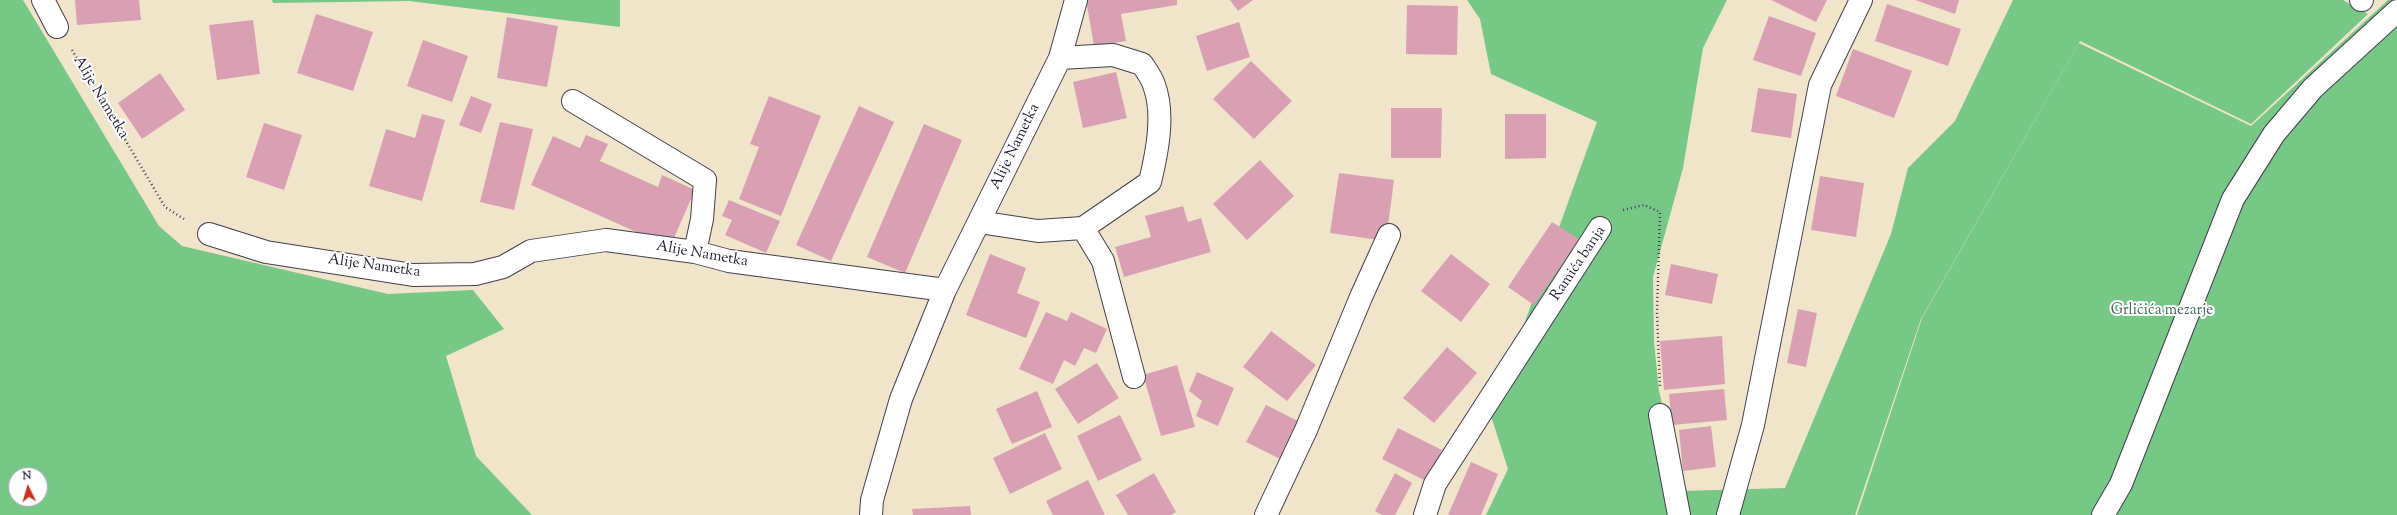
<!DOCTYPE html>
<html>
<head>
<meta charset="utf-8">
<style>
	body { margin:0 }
	#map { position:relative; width:2397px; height:515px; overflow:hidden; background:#f0e5ca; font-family:"Sorts Mill Goudy",serif }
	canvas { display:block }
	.north { position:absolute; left:8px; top:467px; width:40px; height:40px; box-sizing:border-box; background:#fff; border:1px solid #a7a7b1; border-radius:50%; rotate:355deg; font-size:11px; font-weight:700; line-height:16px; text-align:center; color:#22223b }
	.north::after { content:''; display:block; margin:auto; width:14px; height:18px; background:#c8321e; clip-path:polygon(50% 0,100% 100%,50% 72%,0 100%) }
</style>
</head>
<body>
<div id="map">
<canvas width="2397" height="515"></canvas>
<div class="north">N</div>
</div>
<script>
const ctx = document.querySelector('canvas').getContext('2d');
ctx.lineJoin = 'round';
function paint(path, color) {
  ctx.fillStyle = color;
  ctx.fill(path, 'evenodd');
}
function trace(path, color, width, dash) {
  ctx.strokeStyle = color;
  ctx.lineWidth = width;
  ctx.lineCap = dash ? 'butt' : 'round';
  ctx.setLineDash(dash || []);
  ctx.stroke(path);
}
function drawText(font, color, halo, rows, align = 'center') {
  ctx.font = font + ' "Sorts Mill Goudy",serif';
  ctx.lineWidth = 4;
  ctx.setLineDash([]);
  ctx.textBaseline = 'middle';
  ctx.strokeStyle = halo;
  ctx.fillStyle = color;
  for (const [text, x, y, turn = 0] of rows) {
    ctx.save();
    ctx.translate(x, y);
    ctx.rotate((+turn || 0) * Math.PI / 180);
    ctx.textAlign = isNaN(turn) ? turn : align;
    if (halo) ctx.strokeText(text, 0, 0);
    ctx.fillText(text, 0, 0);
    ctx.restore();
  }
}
paint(new Path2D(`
	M0 0H23L159 226 182 246 388 294 473 290 504 329 446 356 476 456 532 515H0ZM16 475H40V499H16Z
	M272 0H620V27L409 1 273 3Z
	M1467 0H1727L1703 48 1683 168 1653 277 1654 342 1659 391 1683 491 1785 488 1891 234 1908 168 1955 121 2013 0H2343L2368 14 2251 124 2080 41 1921 319 1855 515H1486L1508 469 1491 416 1597 122 1491 74 1480 19Z
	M2388 0H2397V515H1857L1922 318 2079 43 2251 126Z`), '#77c787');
paint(new Path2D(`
	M75 0H139L141 20 77 25Z
	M1086 0H1177V5L1121 14 1126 41 1094 46Z
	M1230 0H1253L1238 11Z
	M1771 0H1827L1816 22Z
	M1915 0H1959L1955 14Z
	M1887 4 1961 29 1948 66 1875 41Z
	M1407 5 1458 6 1457 55 1406 54Z
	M316 14 373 32 353 91 297 73Z
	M1769 16 1816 33 1801 76 1753 60Z
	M507 17 558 26 547 87 497 78Z
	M253 20 260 74 217 80 209 25Z
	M1239 22 1250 57 1207 71 1196 36Z
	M423 40 468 56 452 102 407 86Z
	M1853 49 1912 71 1894 118 1836 96Z
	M1251 61 1292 101 1254 139 1213 99Z
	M1116 72 1127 118 1083 128 1073 82Z
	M160 73 185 110 142 139 118 103Z
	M1758 88 1797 94 1791 138 1751 132Z
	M471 96 492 104 481 133 459 125Z
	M769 96 821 116 781 216 739 199 759 147 750 144Z
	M859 106 894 122 831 261 796 245Z
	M1391 108H1442L1441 158H1391Z
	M422 114 445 120 422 201 369 186 386 129 415 138Z
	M1505 114H1546V158L1505 159Z
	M500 122 533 129 514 210 480 202Z
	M264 123 302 135 284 190 246 177Z
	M924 124 962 140 905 273 867 257Z
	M586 135 608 144 600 161 658 187 662 175 695 190 670 247 531 185 553 136 580 148Z
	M1260 160 1294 196 1247 240 1213 204Z
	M1339 173 1394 180 1386 241 1330 233Z
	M1820 176 1864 183 1856 237 1811 230Z
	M729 200 780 221 766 253 725 235 732 220 722 216Z
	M1183 206 1188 222 1201 218 1211 252 1124 277 1115 247 1151 237 1145 216Z
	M1552 222 1579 239 1534 305 1508 287Z
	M990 254 1026 268 1017 293 1040 302 1026 338 966 315Z
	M1451 254 1490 284 1461 322 1421 291Z
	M1671 264 1718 274 1712 304 1665 295Z
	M1798 309 1817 313 1806 367 1787 363Z
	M1046 312 1067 321 1071 312 1107 329 1096 353 1084 348 1075 366 1064 360 1053 384 1019 369Z
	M1271 331 1316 365 1287 401 1243 367Z
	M1722 336 1725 384 1664 390 1660 341Z
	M1447 347 1477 373 1434 423 1403 398Z
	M1097 363 1119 398 1078 424 1055 389Z
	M1177 365 1195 427 1161 436 1143 375Z
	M1197 372 1234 388 1218 426 1196 416 1202 401 1189 391Z
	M1724 389 1727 420 1672 425 1669 394Z
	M1037 391 1052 427 1012 444 996 409Z
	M1266 405 1304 424 1284 461 1246 442Z
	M1120 415 1142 460 1098 481 1077 436Z
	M1711 426 1716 467 1683 471 1679 430Z
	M1398 428 1442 450 1426 481 1382 459Z
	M1045 433 1062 469 1010 494 993 458Z
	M1471 462 1498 474 1481 515H1448Z
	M1154 473 1176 512 1171 515H1128L1116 495Z
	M1395 473 1412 483 1395 515H1382L1375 511Z
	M1088 480 1105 515H1053L1046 501Z
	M970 506 971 515H913L912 509Z`), '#d9a0b3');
const minor = new Path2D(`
	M43 0 57 27
	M2361 0H2362
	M573 101 705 180 702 219 695 252
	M979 222 1038 231 1083 228 1150 182C1157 153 1165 114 1154 85 1152 78 1146 70 1142 64L1113 55 1060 58
	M1083 228 1103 261 1134 377
	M209 234 266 252 413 275 475 274 503 267 531 251 606 240 695 252 729 261 945 290
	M1660 415 1679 515
	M871 515 872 500 901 399 945 290 1060 58 1076 0
	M1266 515 1306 430 1361 297 1389 235
	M1425 515 1435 484 1600 228
	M1728 515 1753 425 1820 85 1861 0
	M2103 515 2121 484 2233 199 2274 134 2313 88 2397 11`);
trace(minor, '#413f50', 24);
trace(new Path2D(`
	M72 50 165 207 184 219
	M1623 210 1644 205 1660 212 1657 313 1660 387`), '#413f50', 2.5, [1, 3]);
trace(minor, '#fff', 22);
drawText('15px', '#22223b', '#fff', [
	["Alije Nametka",100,98,59],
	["Alije Nametka",1016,147,-64],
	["Alije Nametka",702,255,10],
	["Ramića banja",1579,264,-56],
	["Alije Nametka",374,267,8]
]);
drawText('15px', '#446459', '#fff', [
	["Grličića mezarje",2162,311]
]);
</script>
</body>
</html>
